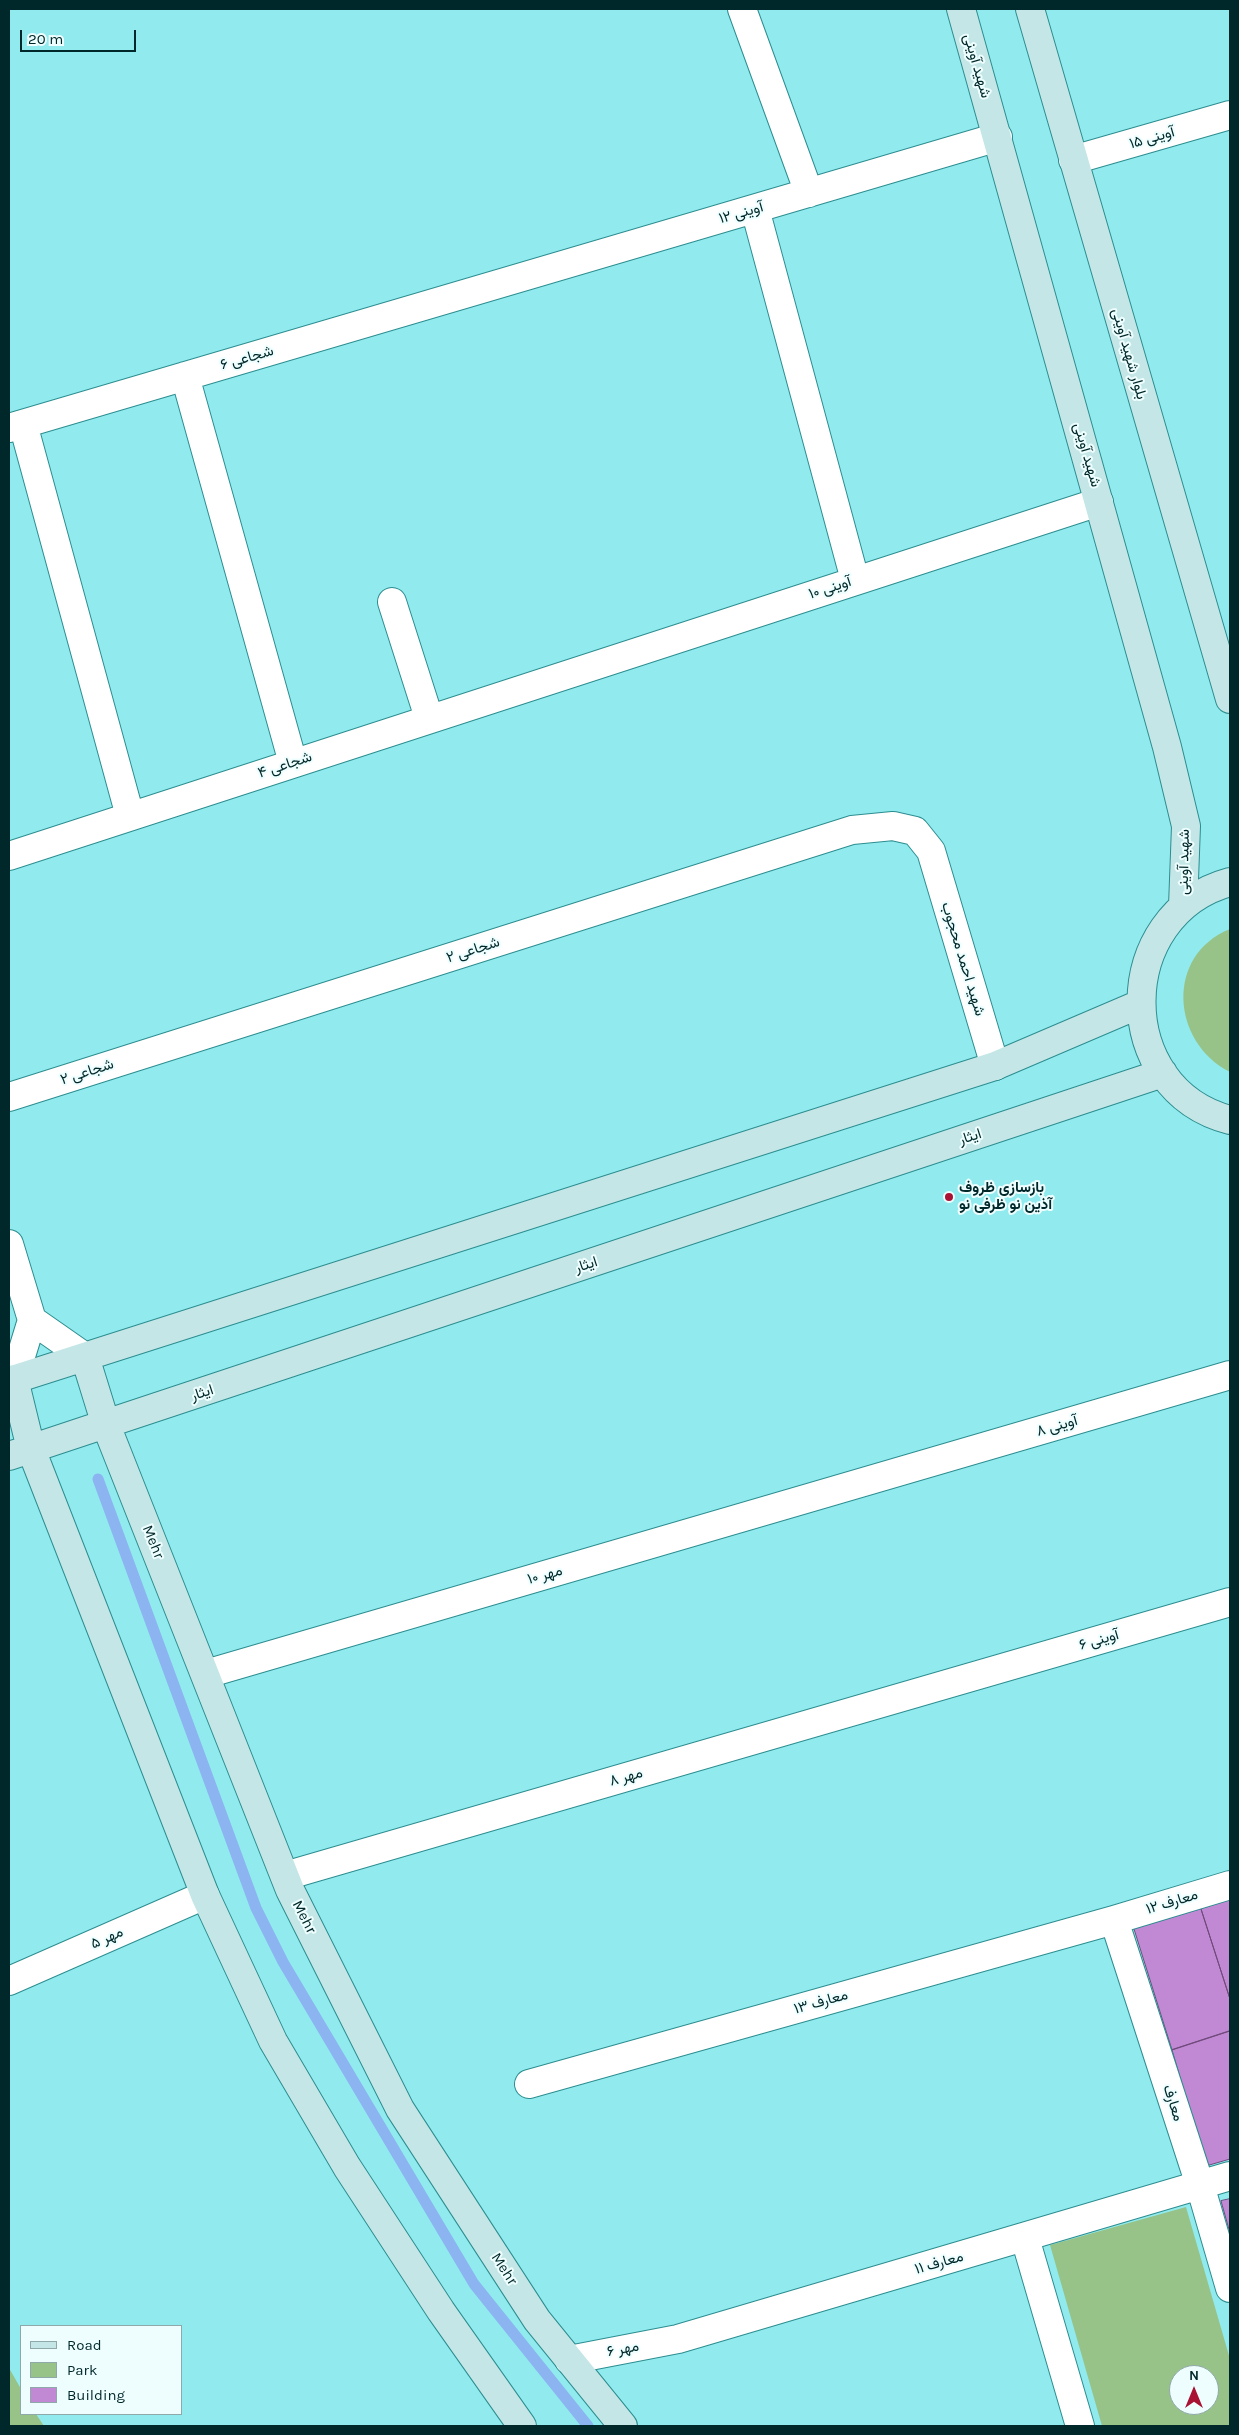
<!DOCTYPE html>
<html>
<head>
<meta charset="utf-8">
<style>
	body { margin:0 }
	#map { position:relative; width:1239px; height:2435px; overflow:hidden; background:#91ebee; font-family:Karla,sans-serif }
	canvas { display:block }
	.frame { position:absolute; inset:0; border:10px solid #002729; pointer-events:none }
	.legend { position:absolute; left:20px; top:2325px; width:162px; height:90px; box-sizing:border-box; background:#eefeff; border:1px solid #8fa8a9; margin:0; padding:6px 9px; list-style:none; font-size:15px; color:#002729 }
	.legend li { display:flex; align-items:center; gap:10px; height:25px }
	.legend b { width:25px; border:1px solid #8fa8a9 }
	.north { position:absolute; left:1169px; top:2365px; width:50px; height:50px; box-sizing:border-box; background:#eefeff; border:1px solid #8fa8a9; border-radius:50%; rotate:0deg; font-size:14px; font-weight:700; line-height:20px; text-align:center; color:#002729 }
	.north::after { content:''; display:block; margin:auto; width:18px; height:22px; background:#a91233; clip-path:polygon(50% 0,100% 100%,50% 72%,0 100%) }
	.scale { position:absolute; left:20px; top:30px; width:116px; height:22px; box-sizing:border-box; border:2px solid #002729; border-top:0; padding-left:6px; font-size:15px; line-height:18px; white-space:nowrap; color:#002729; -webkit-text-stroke:4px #eefeff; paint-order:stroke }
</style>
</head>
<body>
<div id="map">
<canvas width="1239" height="2435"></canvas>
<div class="frame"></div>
<ul class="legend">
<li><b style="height:6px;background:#c4e6e6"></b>Road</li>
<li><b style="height:14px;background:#97c389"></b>Park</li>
<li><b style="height:14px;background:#c188d3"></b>Building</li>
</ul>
<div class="north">N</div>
<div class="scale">20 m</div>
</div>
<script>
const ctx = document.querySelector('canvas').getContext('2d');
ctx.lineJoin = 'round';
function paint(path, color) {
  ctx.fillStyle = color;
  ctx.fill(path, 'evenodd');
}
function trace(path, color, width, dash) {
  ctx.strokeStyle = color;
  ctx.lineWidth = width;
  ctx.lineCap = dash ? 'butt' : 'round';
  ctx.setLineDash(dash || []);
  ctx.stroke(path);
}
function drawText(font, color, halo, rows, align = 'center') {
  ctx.font = font + ' Karla,Vazirmatn,sans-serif';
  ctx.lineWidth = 4;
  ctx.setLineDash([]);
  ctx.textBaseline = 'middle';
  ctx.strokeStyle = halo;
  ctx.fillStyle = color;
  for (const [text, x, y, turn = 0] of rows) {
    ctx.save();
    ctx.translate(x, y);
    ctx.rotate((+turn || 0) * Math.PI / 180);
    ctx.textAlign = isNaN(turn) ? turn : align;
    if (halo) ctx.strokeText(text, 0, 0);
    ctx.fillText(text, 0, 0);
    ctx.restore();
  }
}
paint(new Path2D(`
	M1230 929V1072C1171 1042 1165 955 1230 929Z
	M1186 2207 1230 2359V2426H1102L1050 2245ZM1179 2375H1209V2405H1179Z
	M9 2368 21 2389V2414H36L44 2426H9Z`), '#97c389');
trace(new Path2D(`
	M98 1479 256 1908 283 1962 474 2284 588 2426`), '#8bb4f1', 11);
const building = new Path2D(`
	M1230 1900V1999L1201 1909Z
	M1201 1909 1230 1999V2031L1172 2050 1134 1929Z
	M1230 2031V2159L1206 2166 1172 2050Z
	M1230 2199V2233L1221 2201Z`);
paint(building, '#c188d3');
trace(building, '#6f4a7a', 1);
const street = new Path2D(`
	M742 9 809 193
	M1073 160 1230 115
	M755 209 855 580
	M185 376 293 763
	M23 424 130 816
	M9 428 998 137
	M392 602 429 718
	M9 856 1099 502
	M9 1097 852 830 893 826 915 831 931 851 995 1066
	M9 1244 32 1320
	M32 1320 85 1357
	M14 1379 32 1320
	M206 1674 1230 1375
	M285 1876 1230 1602
	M1114 1920 1200 2185 1230 2288
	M9 1981 205 1895
	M529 2084 1114 1920 1230 1885
	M1025 2238 1080 2426
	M569 2360 678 2339 1230 2176`);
const secondary = new Path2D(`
	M961 9 1167 747 1186 826 1183 906
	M1030 9 1230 699
	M1230 882C1113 914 1111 1089 1230 1120
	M85 1357 106 1425 290 1890 400 2109 537 2320 623 2426
	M14 1379 31 1449 205 1895 273 2041 347 2167 441 2311 522 2426
	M9 1381 995 1066 1140 1004
	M9 1456 1163 1073`);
trace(street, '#2c8d90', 30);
trace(secondary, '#2c8d90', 30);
trace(street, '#fff', 28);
trace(secondary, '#c4e6e6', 28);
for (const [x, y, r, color] of [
	[949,1197,5,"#a91233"]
]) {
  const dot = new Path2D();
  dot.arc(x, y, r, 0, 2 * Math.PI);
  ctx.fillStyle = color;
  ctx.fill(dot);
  trace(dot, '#eefeff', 2);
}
drawText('15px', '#002729', '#eefeff', [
	["شهید آوینی",977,66,74],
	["آوینی ۱۵",1152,138,-16],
	["۱۲ آوینی",741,213,-16],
	["بلوار شهید آوینی",1129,354,74],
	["شجاعی ۶",247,358,-16],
	["شهید آوینی",1087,455,74],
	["۱۰ آوینی",830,588,-18],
	["شجاعی ۴",285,765,-18],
	["شهید آوینی",1184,862,-89],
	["شجاعی ۲",473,950,-18],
	["شهید احمد محجوب",963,959,73],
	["شجاعی ۲",87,1072,-18],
	["ایثار",970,1137,-18],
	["ایثار",586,1265,-18],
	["ایثار",202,1393,-18],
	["۸ آوینی",1057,1426,-16],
	["Mehr",153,1542,68],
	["مهر ۱۰",545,1575,-16],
	["۶ آوینی",1099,1640,-16],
	["مهر ۸",626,1777,-16],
	["معارف ۱۲",1172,1902,-17],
	["Mehr",304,1917,63],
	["مهر ۵",107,1938,-24],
	["معارف ۱۳",821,2002,-16],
	["معارف",1173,2103,72],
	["معارف ۱۱",939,2263,-16],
	["Mehr",504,2269,57],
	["مهر ۶",623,2349,-11]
]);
drawText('bold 15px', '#002729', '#eefeff', [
	["بازسازی ظروف",959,1188],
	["آذین نو ظرفی نو",959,1205]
], 'left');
</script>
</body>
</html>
